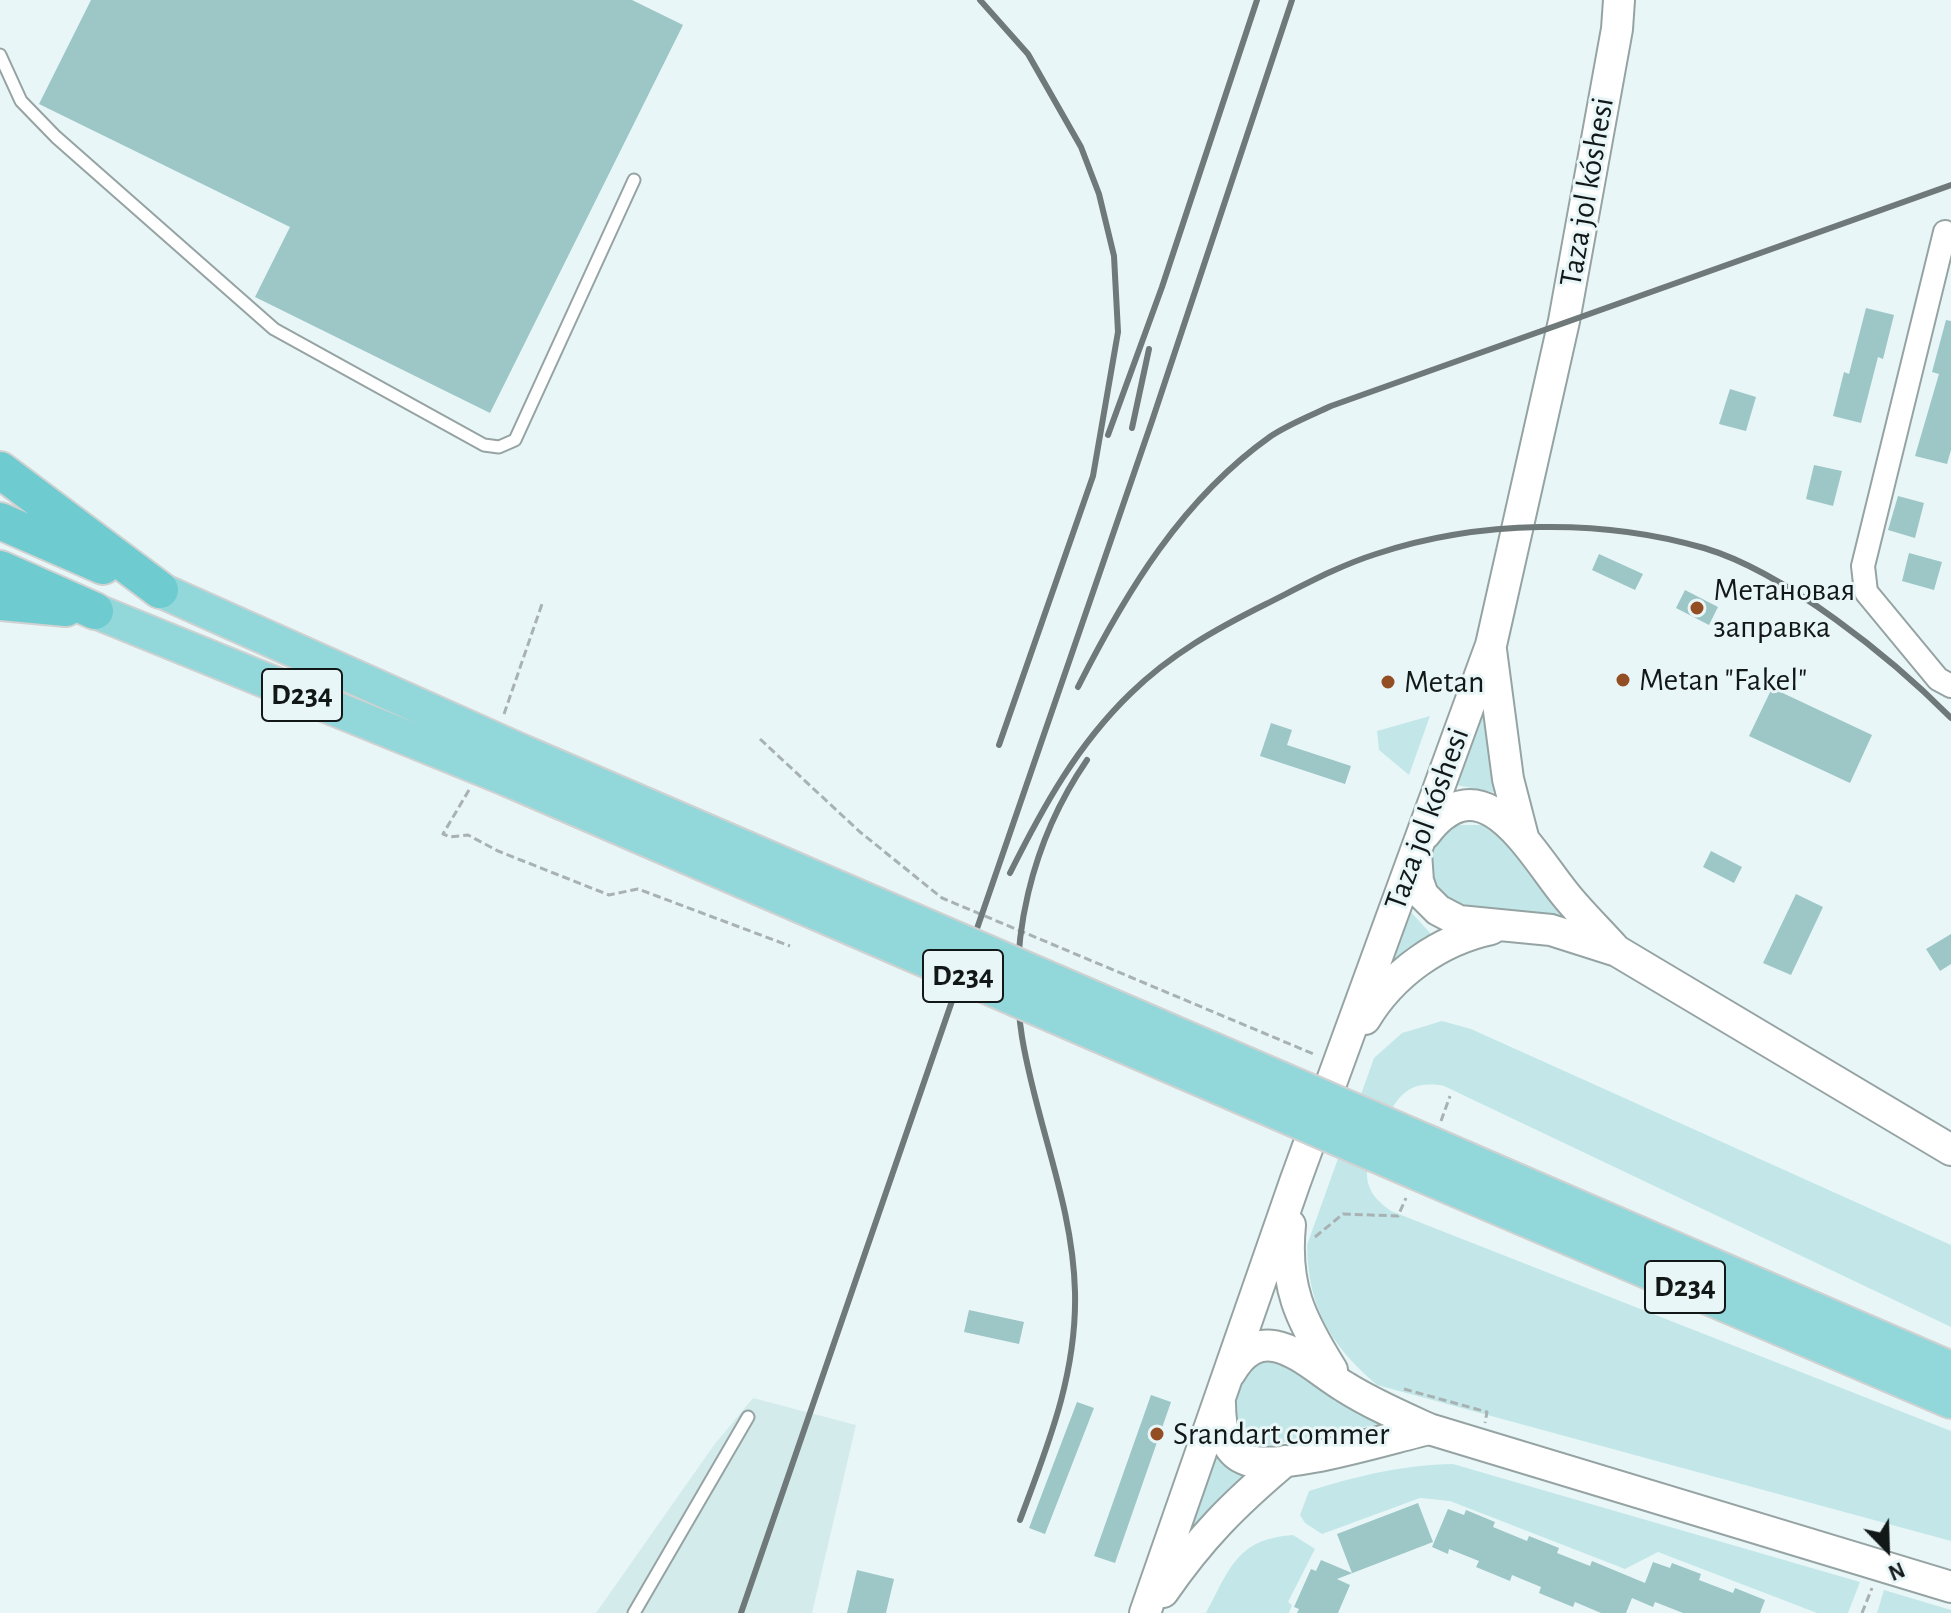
<!DOCTYPE html>
<html>
<head>
<meta charset="utf-8">
<style>
	body { margin:0 }
	#map { position:relative; width:1951px; height:1613px; overflow:hidden; background:#e9f6f7; font-family:"Alegreya Sans",sans-serif }
	canvas { display:block }
	.north { position:absolute; left:1847px; top:1509px; width:80px; height:80px; -webkit-text-stroke:6px #e9f6f7; paint-order:stroke; rotate:157deg; font-size:22px; font-weight:700; line-height:32px; text-align:center; color:#121717 }
	.north::after { content:''; display:block; margin:auto; width:28px; height:36px; background:#121717; clip-path:polygon(50% 0,100% 100%,50% 72%,0 100%) }
</style>
</head>
<body>
<div id="map">
<canvas width="1951" height="1613"></canvas>
<div class="north">N</div>
</div>
<script>
const ctx = document.querySelector('canvas').getContext('2d');
ctx.lineJoin = 'round';
function paint(path, color) {
  ctx.fillStyle = color;
  ctx.fill(path, 'evenodd');
}
function trace(path, color, width, dash) {
  ctx.strokeStyle = color;
  ctx.lineWidth = width;
  ctx.lineCap = dash ? 'butt' : 'round';
  ctx.setLineDash(dash || []);
  ctx.stroke(path);
}
function drawText(font, color, halo, rows, align = 'center') {
  ctx.font = font + ' "Alegreya Sans",sans-serif';
  ctx.lineWidth = 6;
  ctx.setLineDash([]);
  ctx.textBaseline = 'middle';
  ctx.strokeStyle = halo;
  ctx.fillStyle = color;
  for (const [text, x, y, turn = 0] of rows) {
    ctx.save();
    ctx.translate(x, y);
    ctx.rotate((+turn || 0) * Math.PI / 180);
    ctx.textAlign = isNaN(turn) ? turn : align;
    if (halo) ctx.strokeText(text, 0, 0);
    ctx.fillText(text, 0, 0);
    ctx.restore();
  }
}
paint(new Path2D(`
	M753 1398 856 1425 812 1613H596L714 1445Z`), '#d4ebec');
paint(new Path2D(`
	M1484 698 1498 793 1456 785Z
	M1430 716 1409 775 1379 750 1377 731Z
	M1456 825H1482L1503 840 1562 917 1454 904 1436 887 1426 861 1434 840Z
	M1409 910 1431 934 1408 948 1389 966Z
	M1442 1021 1471 1029 1951 1245V1327L1444 1086C1403 1078 1393 1103 1380 1136 1376 1146 1367 1160 1367 1171 1366 1190 1377 1201 1391 1211L1951 1431V1541L1377 1385C1330 1345 1308 1307 1307 1245L1374 1058 1402 1033Z
	M1268 1360 1293 1365 1379 1424 1266 1446 1243 1433 1228 1411 1244 1372Z
	M1216 1450 1251 1476 1222 1498 1189 1534Z
	M1453 1464 1860 1582 1848 1613H1817L1658 1552 1625 1569 1450 1501 1420 1498 1322 1534 1305 1523 1300 1515 1309 1491C1357 1476 1402 1465 1453 1464Z
	M1293 1535 1315 1549 1288 1602 1292 1605 1289 1613H1206C1230 1568 1237 1539 1293 1535Z
	M1884 1590 1951 1610V1613H1877Z`), '#c3e7e8');
paint(new Path2D(`
	M91 0H632L683 25 490 413 255 297 290 227 39 104Z
	M1866 308 1894 315 1883 359 1878 357 1861 423 1833 416 1844 372 1849 374Z
	M1946 320 1951 321V450L1947 464 1915 456 1939 374 1932 372Z
	M1730 389 1756 397 1746 431 1719 424Z
	M1814 465 1842 471 1833 506 1806 499Z
	M1898 496 1924 503 1915 538 1888 530Z
	M1909 553 1942 562 1934 590 1902 581Z
	M1599 554 1643 574 1635 590 1592 570Z
	M1685 590 1718 607 1709 625 1676 608Z
	M1772 688 1872 735 1850 783 1749 736Z
	M1271 723 1292 730 1287 745 1351 766 1345 784 1260 756Z
	M1711 851 1742 867 1734 883 1703 867Z
	M1796 894 1823 907 1791 975 1763 963Z
	M1951 934V964L1940 971 1926 949Z
	M969 1310 1024 1322 1019 1344 964 1332Z
	M1151 1395 1171 1402 1115 1563 1094 1556Z
	M1077 1402 1094 1408 1045 1534 1029 1528Z
	M1418 1503 1433 1542 1337 1579 1350 1585 1338 1613H1297L1299 1609 1294 1607 1311 1569 1316 1571 1321 1560 1352 1573 1337 1534Z
	M1448 1509 1464 1515 1466 1510 1495 1522 1493 1527 1527 1541 1529 1536 1559 1548 1557 1553 1590 1566 1592 1561 1645 1583 1653 1562 1670 1568 1672 1563 1701 1574 1699 1580 1733 1593 1735 1588 1765 1600 1760 1613H1683L1655 1602 1653 1607 1632 1598 1626 1613H1601L1575 1602 1573 1607 1539 1593 1541 1587 1512 1575 1510 1581 1476 1567 1479 1561 1449 1549 1448 1554 1432 1547Z
	M857 1570 894 1579 886 1613H847Z`), '#9dc6c7');
const service = new Path2D(`
	M0 55 21 101 56 137 274 329 484 445 499 447 515 440 634 180
	M634 1613 748 1417`);
const minor = new Path2D(`
	M1945 232 1863 566 1866 592 1938 679 1951 686`);
const secondary = new Path2D(`
	M1491 650 1508 779 1523 837
	M1425 834C1482 758 1530 851 1565 894 1580 913 1598 930 1614 948
	M1416 853 1418 881 1423 895 1438 910 1459 921 1551 930 1617 951 1951 1150
	M1365 1019C1392 974 1439 940 1491 929
	M1290 1225C1284 1286 1300 1319 1332 1370
	M1230 1373C1264 1314 1308 1365 1345 1387 1372 1404 1400 1416 1429 1429L1951 1587
	M1220 1403C1220 1424 1223 1452 1247 1460 1282 1472 1389 1438 1429 1429
	M1163 1592C1201 1537 1234 1504 1285 1461
	M1145 1613 1295 1182 1491 645 1564 321 1617 29 1619 0`);
const primary = new Path2D(`
	M160 590 522 752
	M95 611 508 779
	M1431 1144 1951 1369
	M1418 1173 1951 1401`);
const trunk = new Path2D(`
	M0 470 160 590
	M0 521 103 566
	M0 569 95 611
	M0 602 66 608`);
trace(service, '#96a3a3', 15);
trace(minor, '#96a3a3', 26);
trace(secondary, '#96a3a3', 34);
trace(primary, '#d0d1d1', 38);
trace(trunk, '#d0d1d1', 40);
trace(new Path2D(`
	M504 714 542 604
	M760 739 860 832 942 898 1316 1055
	M469 790 443 834 450 837 468 835 498 851 609 895 638 889 790 946
	M1441 1121 1450 1096
	M1315 1237 1343 1214 1398 1216 1406 1198
	M1404 1389 1487 1412 1485 1423
	M1862 1613 1872 1588`), '#a8b2b3', 3, [8, 4]);
trace(service, '#fff', 11);
trace(minor, '#fff', 22);
trace(secondary, '#fff', 30);
trace(primary, '#92d8db', 34);
trace(trunk, '#6ecbcf', 36);
trace(new Path2D(`
	M980 0 1028 54 1081 147 1099 194 1114 256 1118 332 1093 476 999 745
	M1132 428 1149 349
	M1108 435 1162 287 1257 0
	M1078 687C1126 592 1182 499 1271 436 1289 424 1312 415 1331 406L1951 185
	M1010 873C1043 807 1077 745 1131 693 1171 654 1216 629 1266 604 1302 586 1338 566 1376 554 1478 520 1601 518 1704 548 1785 572 1892 658 1951 718
	M1020 1520C1048 1445 1077 1374 1075 1292 1073 1204 1036 1123 1022 1037 1007 942 1032 840 1087 760
	M741 1613 1152 421 1292 0`), '#707979', 6);
const primaryBridge = new Path2D(`
	M522 752 1431 1144
	M508 779 1418 1173`);
trace(primaryBridge, '#d0d1d1', 38, []);
trace(primaryBridge, '#92d8db', 34);
for (const [x, y, r, color] of [
	[1697,608,8,"#934e24"],
	[1623,680,8,"#934e24"],
	[1388,682,8,"#934e24"],
	[1157,1434,8,"#934e24"]
]) {
  const dot = new Path2D();
  dot.arc(x, y, r, 0, 2 * Math.PI);
  ctx.fillStyle = color;
  ctx.fill(dot);
  trace(dot, '#e9f6f7', 3);
}
for (const [x, y, w] of [
	[302,695,80],
	[963,976,80],
	[1685,1287,80]
]) {
  const box = new Path2D();
  box.roundRect(x - w / 2, y - 26, w, 52, 6);
  ctx.fillStyle = '#e9f6f7';
  ctx.fill(box);
  trace(box, '#121717', 2);
}
drawText('bold 30px', '#121717', null, [
	["D234",302,695],
	["D234",963,976],
	["D234",1685,1287]
]);
drawText('32px', '#121717', '#e9f6f7', [
	["Taza jol kóshesi",1587,192,-80],
	["Taza jol kóshesi",1427,819,-70]
]);
drawText('32px', '#121717', '#e9f6f7', [
	["Метановая",1713,590],
	["заправка",1713,627],
	["Metan \"Fakel\"",1639,680],
	["Metan",1404,682],
	["Srandart commer",1173,1434]
], 'left');
</script>
</body>
</html>
